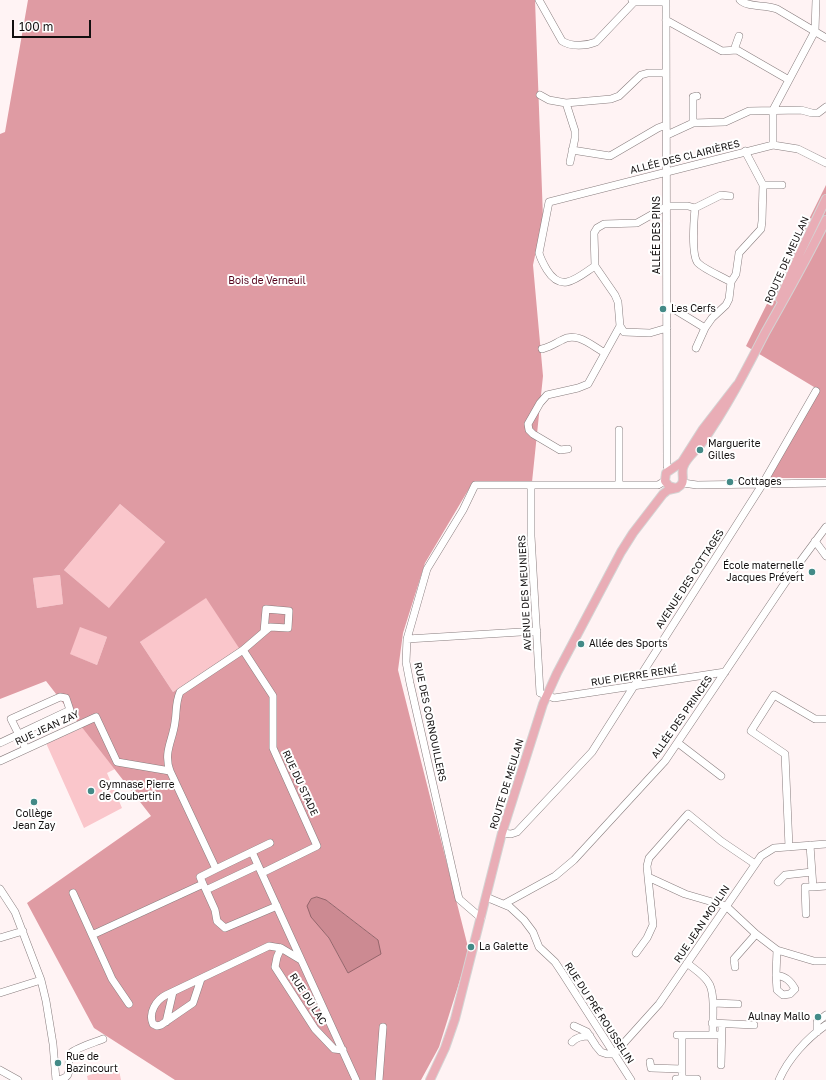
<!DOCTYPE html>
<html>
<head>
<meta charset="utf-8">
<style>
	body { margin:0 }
	#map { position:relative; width:826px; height:1080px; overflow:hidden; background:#fff3f4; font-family:"Golos Text",sans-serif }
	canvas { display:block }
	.scale { position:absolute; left:12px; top:20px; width:79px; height:18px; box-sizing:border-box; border:2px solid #120f0f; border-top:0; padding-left:5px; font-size:12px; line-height:14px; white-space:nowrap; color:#120f0f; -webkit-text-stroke:3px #fff; paint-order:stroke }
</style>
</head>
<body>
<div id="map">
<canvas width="826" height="1080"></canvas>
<div class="scale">100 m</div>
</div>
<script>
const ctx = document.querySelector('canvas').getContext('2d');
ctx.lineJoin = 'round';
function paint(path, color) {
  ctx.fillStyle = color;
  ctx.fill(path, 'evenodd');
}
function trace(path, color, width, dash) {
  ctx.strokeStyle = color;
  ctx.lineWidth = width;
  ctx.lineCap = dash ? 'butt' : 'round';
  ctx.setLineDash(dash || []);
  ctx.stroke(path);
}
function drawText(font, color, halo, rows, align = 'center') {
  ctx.font = font + ' "Golos Text",sans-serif';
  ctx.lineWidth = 4;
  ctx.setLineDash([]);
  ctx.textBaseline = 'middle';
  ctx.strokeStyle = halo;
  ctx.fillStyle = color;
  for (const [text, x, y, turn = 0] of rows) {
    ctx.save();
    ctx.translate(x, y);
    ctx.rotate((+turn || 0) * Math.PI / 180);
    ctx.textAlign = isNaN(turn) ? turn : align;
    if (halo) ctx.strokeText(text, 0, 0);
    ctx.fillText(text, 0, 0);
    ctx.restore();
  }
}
paint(new Path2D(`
	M120 504 165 542 110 609 64 570Z
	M60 575 63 604 37 608 33 578Z
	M206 597 240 648 173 692 140 642Z
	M80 626 107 637 97 665 69 654Z
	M94 723 117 768 107 773 122 808 84 828 46 743Z
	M118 1065 121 1080H88L87 1076Z`), '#fac6cb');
paint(new Path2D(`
	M28 0H535L543 218 533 265 543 376 532 482H473L425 563 403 633 398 670 469 951 439 1047 421 1080H175L94 1028 27 903 151 816 46 681 0 699V134L5 132ZM120 504 165 542 109 608 64 570ZM60 575 63 604 37 608 33 578ZM206 598 239 648 173 692 140 642ZM80 627 107 637 97 665 70 654ZM326 900 378 940 348 973 329 938 321 928Z
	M826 185V478H768L819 390 746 346Z`), '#df9ba3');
const water = new Path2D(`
	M317 897 326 900 378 940 381 954 348 973 329 938 311 917 307 906 311 899Z`);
paint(water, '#cc8a92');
trace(water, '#94656b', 1);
const minor = new Path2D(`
	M539 0 562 41C571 47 586 46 596 42L634 2
	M632 0 634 2H666
	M666 0 667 466 669 471
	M740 0C748 8 765 4 777 9L826 38
	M666 20 722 51 737 50 789 80
	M734 50 739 36
	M540 95 549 100 566 103 611 99 619 96 641 75 648 73H666
	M566 103 575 131V138L570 162
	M693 123V97L697 96
	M667 135 693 123 725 122 749 111 801 110 812 113H818L826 107
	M773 145V110L815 31 816 0
	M572 150 610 156 658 128 666 125
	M763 185H782
	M695 208 721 195 730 196
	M595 266C578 277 562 294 547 270 544 265 541 260 539 253L549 202 773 145 798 149 826 163
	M667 308H672L705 328
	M667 328 650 333 624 332 620 326 618 302 615 295 595 266 594 233 597 228 604 224 637 223 667 206H688L695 208C694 219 691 256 698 263 705 270 723 277 731 282
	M696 348 705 328 712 318 726 305 729 299 731 282 736 274 739 253 761 229 762 221 763 185 745 151
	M542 349C550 347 554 344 562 340 577 331 592 346 605 353
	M568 449 560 450 533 434 529 430 528 424 540 403 547 395 578 388 588 384 620 326
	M683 483 697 485 826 483
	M531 485V536L540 693 554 698 725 672
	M619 485V430
	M815 541 826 556
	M264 632 270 627 288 628 289 611 266 609 264 632 243 650 180 692C175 704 177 711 175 722 173 740 163 752 170 771L216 869 270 843
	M407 639 537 631
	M243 650 273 696V748L317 846 262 873
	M0 743 70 710 66 698 60 697 11 719 26 749
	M678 743 721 776
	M0 761 96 717 117 762 170 771
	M502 833 511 834 517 832 592 752 762 485 816 391
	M810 845 813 887 826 886
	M789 847 785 754 751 731 774 695 815 719H826
	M252 852 356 1080
	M755 864 721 841 688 814 649 858 647 866 648 877 685 894 726 906 756 934 777 950 814 961H826
	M778 882 785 875 812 872
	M203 884 200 877 216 869
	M0 889 15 912 41 980 46 1001 53 1044 56 1080
	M206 890 215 910 217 921 225 928 277 906
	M73 893 112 979 129 1004
	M486 897 510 907 524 920 533 932 539 947 555 962 563 974 631 1080
	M504 904 555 876 574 860 665 761 791 574 826 527
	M806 914 805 887H813
	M481 918 459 899 410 683 406 662 407 639 427 569 463 510 475 485H658L665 481
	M92 935 203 884 206 890 257 866
	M0 938 23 931
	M281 948 277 957 275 967 315 1029 334 1049 343 1050
	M636 953 647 938 653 925 648 877
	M687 963C694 969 703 974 708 982 716 992 712 1021 713 1035
	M735 967 734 959 756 934
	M776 975C786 977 790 980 795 989L790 994 783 995 777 990 776 975 777 950
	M201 979 193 1003 161 1025 157 1026 153 1024C148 1013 156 1000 166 995L269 946 281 948 301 960
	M0 993 41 980
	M713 1003 738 1004
	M166 1022 173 992
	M712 1023 754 1025
	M574 1026 587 1032 596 1046 601 1052 607 1054H614L659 1004 761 856 774 848 826 844
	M817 1032V1022L826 1015
	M677 1035H721
	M682 1035V1079
	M572 1042C576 1037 584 1036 590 1036
	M650 1062 651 1068 682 1069
	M721 1065 722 1024
	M0 1070 18 1080
	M676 1079H697
	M56 1080C78 1078 64 1063 71 1053 76 1048 96 1042 103 1039
	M379 1080 383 1027
	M779 1080C788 1059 807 1038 826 1025`);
const major = new Path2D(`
	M780 299 799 255 826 199
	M737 385 703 429 682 462 666 473 665 481 669 486 676 488C687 484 681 476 683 468 685 459 696 451 701 444 726 409 746 370 765 333 786 296 807 259 826 220
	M430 1080 445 1048 455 1019 502 833 543 704 557 673 621 552 633 533 663 494 668 490 677 488`);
trace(minor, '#887d7e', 8);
trace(major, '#d4d4d4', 10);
trace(minor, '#fff', 7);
trace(major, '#e9adb6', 8);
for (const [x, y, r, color] of [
	[663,309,4,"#438a87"],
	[700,450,4,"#438a87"],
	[730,482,4,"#438a87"],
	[812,572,4,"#438a87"],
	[581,644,4,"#438a87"],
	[91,791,4,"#438a87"],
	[34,802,4,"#438a87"],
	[471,947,4,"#438a87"],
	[818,1017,4,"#438a87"],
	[58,1063,4,"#438a87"]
]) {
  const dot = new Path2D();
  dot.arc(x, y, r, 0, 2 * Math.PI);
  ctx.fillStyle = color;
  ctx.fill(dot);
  trace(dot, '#fff', 1.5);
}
drawText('10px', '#120f0f', '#fff', [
	["ALLÉE DES CLAIRIÈRES",685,157,-14],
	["ALLÉE DES PINS",657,235,-90],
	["ROUTE DE MEULAN",787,260,-66],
	["AVENUE DES COTTAGES",690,579,-57],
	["AVENUE DES MEUNIERS",525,593,-93],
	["RUE PIERRE RENÉ",634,676,-9],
	["ALLÉE DES PRINCES",682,717,-55],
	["RUE DES CORNOUILLERS",430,722,78],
	["RUE JEAN ZAY",47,728,-25],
	["RUE DU STADE",300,783,65],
	["ROUTE DE MEULAN",507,784,-73],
	["RUE JEAN MOULIN",702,924,-56],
	["RUE DU LAC",308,999,57],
	["RUE DU PRÉ ROUSSELIN",599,1013,57]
]);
drawText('10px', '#56051d', '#fff', [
	["Bois de Verneuil",267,281]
]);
drawText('10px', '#120f0f', '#fff', [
	["Les Cerfs",671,309],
	["Marguerite",708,444],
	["Gilles",708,456],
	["Cottages",738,482],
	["École maternelle",804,566,"right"],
	["Jacques Prévert",804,578,"right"],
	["Allée des Sports",589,644],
	["Gymnase Pierre",99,785],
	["de Coubertin",99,797],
	["Collège",34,814,"center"],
	["Jean Zay",34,826,"center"],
	["La Galette",479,947],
	["Aulnay Mallo",810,1017,"right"],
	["Rue de",66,1057],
	["Bazincourt",66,1069]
], 'left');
</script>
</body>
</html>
